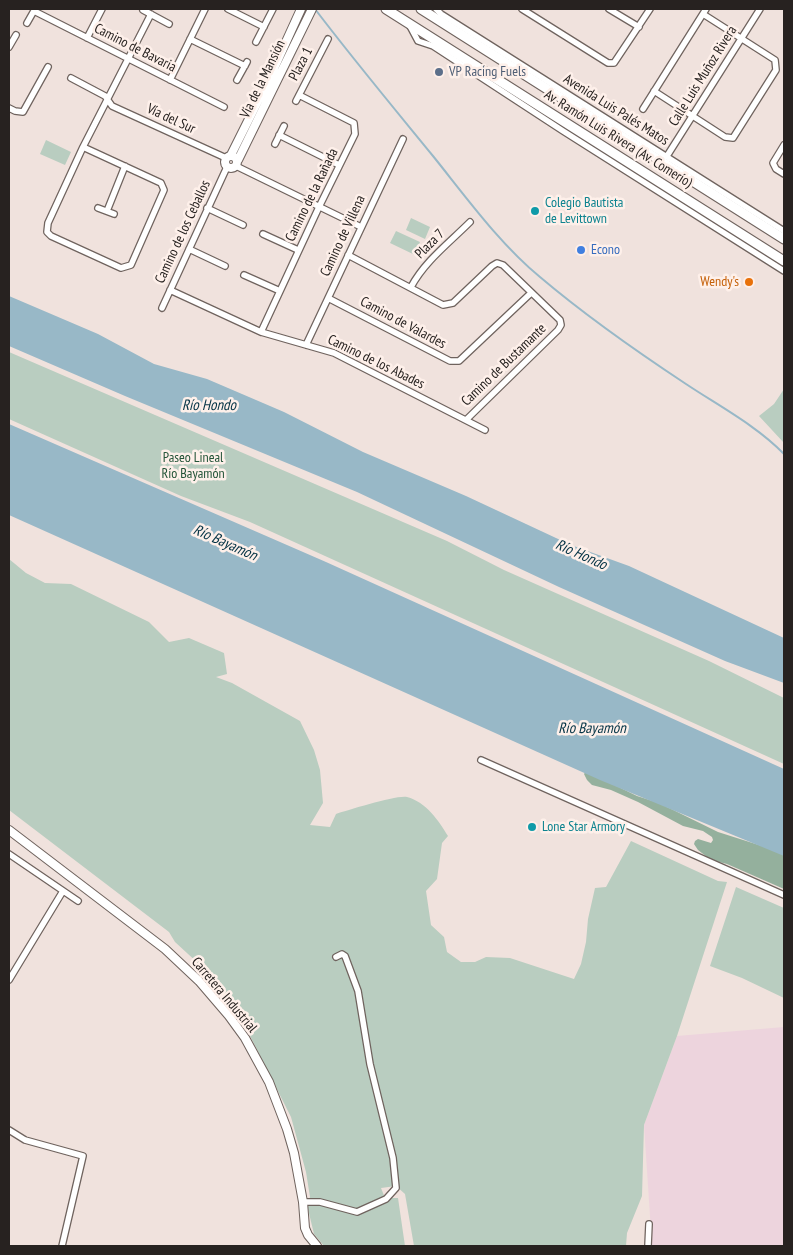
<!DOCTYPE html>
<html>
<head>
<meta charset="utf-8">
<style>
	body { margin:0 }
	#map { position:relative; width:793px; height:1255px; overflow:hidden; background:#f0e2dd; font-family:"PT Sans Narrow",sans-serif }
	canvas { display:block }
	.frame { position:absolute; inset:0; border:10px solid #272220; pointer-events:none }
</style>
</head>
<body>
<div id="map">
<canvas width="793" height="1255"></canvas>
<div class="frame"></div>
</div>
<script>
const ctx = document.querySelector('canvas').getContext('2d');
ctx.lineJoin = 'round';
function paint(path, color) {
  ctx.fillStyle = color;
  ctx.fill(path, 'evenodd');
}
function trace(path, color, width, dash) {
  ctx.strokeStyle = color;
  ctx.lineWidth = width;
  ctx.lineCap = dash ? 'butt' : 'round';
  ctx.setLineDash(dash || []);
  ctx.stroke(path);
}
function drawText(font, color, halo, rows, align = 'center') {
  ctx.font = font + ' "PT Sans Narrow",sans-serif';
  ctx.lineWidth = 5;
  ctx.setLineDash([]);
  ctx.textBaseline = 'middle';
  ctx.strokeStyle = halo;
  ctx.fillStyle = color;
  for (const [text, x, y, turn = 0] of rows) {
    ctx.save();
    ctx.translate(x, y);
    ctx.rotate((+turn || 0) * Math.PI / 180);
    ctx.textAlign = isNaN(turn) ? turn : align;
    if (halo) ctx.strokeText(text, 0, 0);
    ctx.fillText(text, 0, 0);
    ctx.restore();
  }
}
paint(new Path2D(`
	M784 1027V1246H652L644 1125 677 1036Z`), '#edd4dd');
paint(new Path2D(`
	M46 140 71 152 65 165 40 154Z
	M411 218 430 227 425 239 406 230Z
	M396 231 420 242 415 255 390 243Z
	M9 352 447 541 504 570 709 661 784 698V764L250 522 181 496 9 419Z
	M784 389V443L759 416 774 404Z
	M9 559 26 573 45 583 71 584 149 622 169 642 189 638 224 653 227 674 216 677 232 683 300 721 314 750 320 770 323 803 310 825 330 827 336 814C349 810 396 795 407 797 426 802 439 821 448 836L442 843 437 879 426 891 431 925 444 937 447 952 461 962H475L486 957 510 958 574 979 581 964 586 942 588 919 595 888 606 887 631 841 718 881 727 882 677 1036 644 1125 642 1196 627 1233 626 1246H414L405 1194 396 1186 381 1188 385 1198H398L405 1246H324L314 1234 307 1205 310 1197 306 1172 291 1117 241 1018 213 977 175 942 169 932 9 810Z
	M736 887 784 908V998L742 978 710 966Z`), '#b9cdc0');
paint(new Path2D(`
	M586 771 637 796 659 803 718 832 784 853V889L727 864 711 860 698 850 694 844 695 841 698 839 711 843 713 840 712 837 703 831 683 826 638 802 611 790 592 785 587 780 584 774Z`), '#94b09d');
paint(new Path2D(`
	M9 296 98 334 154 364 207 379 284 412 363 452 466 496 571 545 629 566 784 638V683L725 661 559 587 357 492 125 396 9 346Z
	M9 424 326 562 784 769V856L600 780 9 515Z`), '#98b8c7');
trace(new Path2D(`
	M315 9C353 59 393 107 433 156 466 197 499 243 540 277 586 316 636 351 686 384 719 406 757 426 784 454`), '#98b8c7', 2);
const street = new Path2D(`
	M228 9 264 27
	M436 9 441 14 784 231
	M522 9 608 63H614L650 9
	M609 9 639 27
	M143 10 169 24
	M34 11 224 107
	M27 23 35 9
	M410 26 418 41 433 46 563 131 784 271
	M87 38 102 9
	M190 39 245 66
	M256 42 273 9
	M9 47 16 35
	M71 78 105 96 112 106 226 158
	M170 80 205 9
	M237 80 247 62
	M654 91 725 137 733 138 776 70 775 60 703 14
	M296 101 328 39
	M9 108 15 111 23 112 48 67
	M643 109 706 9
	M279 135 339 165
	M275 144 284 126
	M784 145 773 163 776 169 784 174
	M83 147 161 183 164 190 131 265 121 268 51 236 47 232 48 223 83 147 151 14
	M667 156 760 9
	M236 166 361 227
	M98 208 114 214
	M207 208 243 225
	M107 211 125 166
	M263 234 298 250
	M189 249 225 266
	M348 255 443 305 453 303 492 266 497 263 503 265 560 320 561 325 558 330 466 420
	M244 275 280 291
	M411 287C425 261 449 243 470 222
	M170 290 261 332 334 353 485 430
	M328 298 450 361H459L531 293
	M162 308 227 167
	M261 332 319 207 355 134 354 123 299 95
	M306 345 403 139
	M481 760 784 895
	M9 854 78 901
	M9 980 63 891
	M9 1130 25 1140 83 1156 62 1246
	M303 1202H320L357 1212 386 1199 396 1188 393 1158 370 1064 358 991 345 956 342 954 336 957
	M648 1246 649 1224`);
const secondary = new Path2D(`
	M231 155 270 77 301 9
	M225 162a6 6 0 1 1 12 0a6 6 0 1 1-12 0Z
	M238 160 312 9
	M9 830 165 949 199 981 229 1016 245 1038 269 1082 287 1129 294 1153 303 1202 305 1228 308 1235 317 1246`);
const primary = new Path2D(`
	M386 9 784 261
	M421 9 784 239`);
trace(street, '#6f635e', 8);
trace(secondary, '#6f635e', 10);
trace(primary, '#6f635e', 11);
trace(street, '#fff', 5.5);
trace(secondary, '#fff', 8);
trace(primary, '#fff', 9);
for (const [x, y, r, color] of [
	[439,72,5,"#5c6f8a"],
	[535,211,5,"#0f9aa8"],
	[581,250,5,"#3f7fe0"],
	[749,282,5,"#e8710a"],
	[532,827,5,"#0f9aa8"]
]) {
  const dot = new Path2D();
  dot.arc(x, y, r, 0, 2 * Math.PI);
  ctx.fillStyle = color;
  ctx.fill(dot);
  trace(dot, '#fef0ea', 2);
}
drawText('14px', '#272220', '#fef0ea', [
	["Camino de Bavaria",135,48,27],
	["Plaza 1",301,64,-63],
	["Calle Luis Muñoz Rivera",703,76,-58],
	["Vía de la Mansión",263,79,-64],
	["Avenida Luis Palés Matos",616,110,32],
	["Vía del Sur",171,119,25],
	["Av. Ramón Luis Rivera (Av. Comerío)",618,139,32],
	["Camino de la Rañada",312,195,-64],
	["Camino de los Ceballos",183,232,-65],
	["Camino de Villena",343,236,-65],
	["Plaza 7",430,244,-45],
	["Camino de Valardes",403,323,28],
	["Camino de los Abades",376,362,26],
	["Camino de Bustamante",504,365,-44],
	["Carretera Industrial",224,995,50]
]);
drawText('14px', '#4e5e75', '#fef0ea', [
	["VP Racing Fuels",449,72]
], 'left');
drawText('14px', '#0d838f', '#fef0ea', [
	["Colegio Bautista",545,203],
	["de Levittown",545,219],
	["Lone Star Armory",542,827]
], 'left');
drawText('14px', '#366cbe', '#fef0ea', [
	["Econo",591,250]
], 'left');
drawText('14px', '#c56008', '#fef0ea', [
	["Wendy's",739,282]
], 'right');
drawText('14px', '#225337', '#fef0ea', [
	["Paseo Lineal",193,458],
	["Río Bayamón",193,474]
]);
drawText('italic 15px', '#043345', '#fef0ea', [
	["Río Hondo",209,406],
	["Río Bayamón",225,543,24],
	["Río Hondo",581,555,24],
	["Río Bayamón",592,729]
]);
</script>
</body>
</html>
